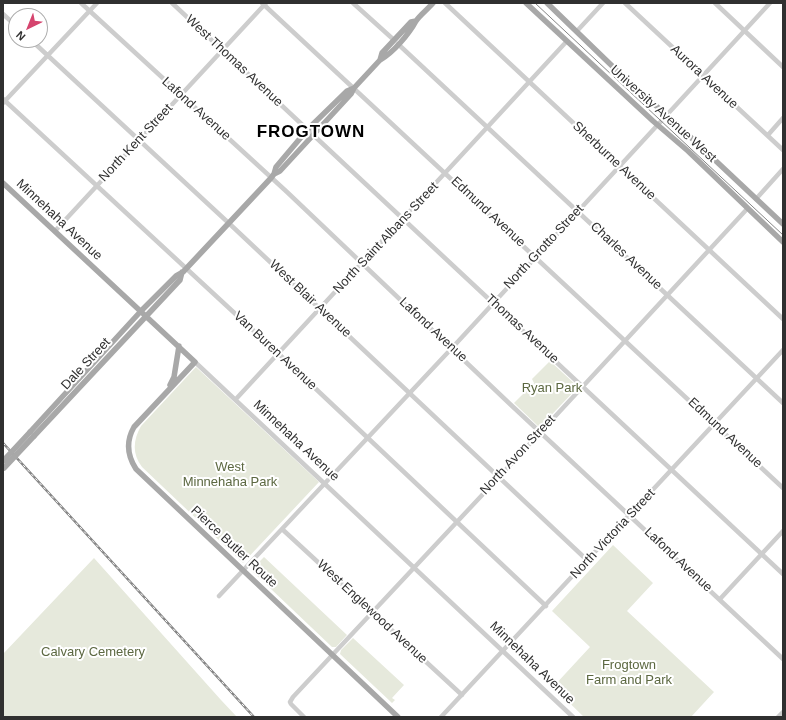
<!DOCTYPE html>
<html>
<head>
<meta charset="utf-8">
<style>
	body { margin:0 }
	#map { position:relative; width:786px; height:720px; overflow:hidden; background:#fff; font-family:Arial,sans-serif }
	canvas { display:block }
	.frame { position:absolute; inset:0; border:4px solid #303030; pointer-events:none }
	.north { position:absolute; left:8px; top:8px; width:40px; height:40px; box-sizing:border-box; background:#fff; border:1px solid #acacac; border-radius:50%; rotate:223deg; font-size:11px; font-weight:700; line-height:16px; text-align:center; color:#303030 }
	.north::after { content:''; display:block; margin:auto; width:14px; height:18px; background:#d5446e; clip-path:polygon(50% 0,100% 100%,50% 72%,0 100%) }
</style>
</head>
<body>
<div id="map">
<canvas width="786" height="720"></canvas>
<div class="frame"></div>
<div class="north">N</div>
</div>
<script>
const ctx = document.querySelector('canvas').getContext('2d');
ctx.lineJoin = 'round';
function paint(path, color) {
  ctx.fillStyle = color;
  ctx.fill(path, 'evenodd');
}
function trace(path, color, width, dash) {
  ctx.strokeStyle = color;
  ctx.lineWidth = width;
  ctx.lineCap = dash ? 'butt' : 'round';
  ctx.setLineDash(dash || []);
  ctx.stroke(path);
}
function drawText(font, color, halo, rows, align = 'center') {
  ctx.font = font + ' Arial,sans-serif';
  ctx.lineWidth = 4;
  ctx.setLineDash([]);
  ctx.textBaseline = 'middle';
  ctx.strokeStyle = halo;
  ctx.fillStyle = color;
  for (const [text, x, y, turn = 0] of rows) {
    ctx.save();
    ctx.translate(x, y);
    ctx.rotate((+turn || 0) * Math.PI / 180);
    ctx.textAlign = isNaN(turn) ? turn : align;
    if (halo) ctx.strokeText(text, 0, 0);
    ctx.fillText(text, 0, 0);
    ctx.restore();
  }
}
paint(new Path2D(`
	M550 361 576 385 577 388 542 425 538 426 514 403 534 383 532 379Z
	M196 367 319 482 243 563 142 467C132 454 133 440 141 426Z
	M613 545 653 583 627 611 714 692 691 717H584L553 687 590 647 552 611Z
	M264 557 347 635 336 647H332L251 570Z
	M94 558 221 700 237 717H3V654Z
	M353 638 404 685 392 698 395 700 392 703 340 654 341 650Z`), '#e6e9dc');
trace(new Path2D(`
	M81 3 287 192 511 405 783 659
	M172 3 783 574
	M262 3 783 488
	M353 3 394 40
	M445 3 783 319
	M625 3 783 150
	M715 3 783 67
	M3 14 16 26
	M577 31 603 3
	M31 40 234 228 588 561
	M398 44 783 403
	M3 99 282 357 546 606
	M3 103 97 3
	M768 135 783 118
	M756 199 783 169
	M55 231 266 3
	M195 362 573 717
	M236 399 567 41
	M282 529 462 695
	M219 596 452 348 770 3
	M720 599 783 531
	M304 717 291 704 290 702 293 697 499 477 747 209
	M441 717 783 350
	M778 717 783 712`), '#cdcdcd', 4.5);
trace(new Path2D(`
	M526 3 653 121 688 151 783 242
	M547 3 637 90 667 115 783 224
	M380 60C393 53 409 34 416 21 420 15 428 9 433 3
	M274 174 280 171 351 94 354 88 380 60 382 53 411 22 416 21
	M3 183 195 362 134 427C126 441 127 455 136 469L398 717
	M170 385 174 377 179 346
	M30 432 141 311 176 276 183 272 271 178 274 174 276 167 308 129 347 91 354 88
	M34 436 180 280 182 272`), '#a8a8a8', 5.5);
trace(new Path2D(`
	M535 3 783 235`), '#858585', 1);
const rail = new Path2D(`
	M3 443 254 717`);
trace(rail, '#858585', 2.5);
trace(rail, '#fff', 1, [3]);
trace(new Path2D(`
	M3 461 30 432
	M4 468 34 436`), '#a8a8a8', 5.5);
drawText('13px', '#303030', '#fff', [
	["West Thomas Avenue",234,61,43],
	["Aurora Avenue",704,77,43],
	["Lafond Avenue",196,109,42],
	["University Avenue West",663,114,42],
	["North Kent Street",136,143,-47],
	["Sherburne Avenue",614,161,43],
	["Edmund Avenue",488,212,43],
	["Minnehaha Avenue",59,220,43],
	["North Saint Albans Street",386,238,-47],
	["North Grotto Street",544,247,-47],
	["Charles Avenue",626,256,43],
	["West Blair Avenue",310,299,43],
	["Thomas Avenue",522,329,43],
	["Lafond Avenue",433,330,43],
	["Van Buren Avenue",275,351,43],
	["Dale Street",86,364,-47],
	["Edmund Avenue",725,433,43],
	["Minnehaha Avenue",296,441,43],
	["North Avon Street",518,455,-47],
	["North Victoria Street",613,534,-47],
	["Pierce Butler Route",234,547,43],
	["Lafond Avenue",678,560,43],
	["West Englewood Avenue",372,612,43],
	["Minnehaha Avenue",532,663,44]
]);
drawText('13px', '#5c6841', '#fff', [
	["Ryan Park",552,388],
	["West",230,467],
	["Minnehaha Park",230,482],
	["Calvary Cemetery",93,652],
	["Frogtown",629,665],
	["Farm and Park",629,680]
]);
ctx.letterSpacing = '1px';
drawText('bold 17px', '#000', '#fff', [
	["FROGTOWN",311,132]
]);
ctx.letterSpacing = '0px';
</script>
</body>
</html>
